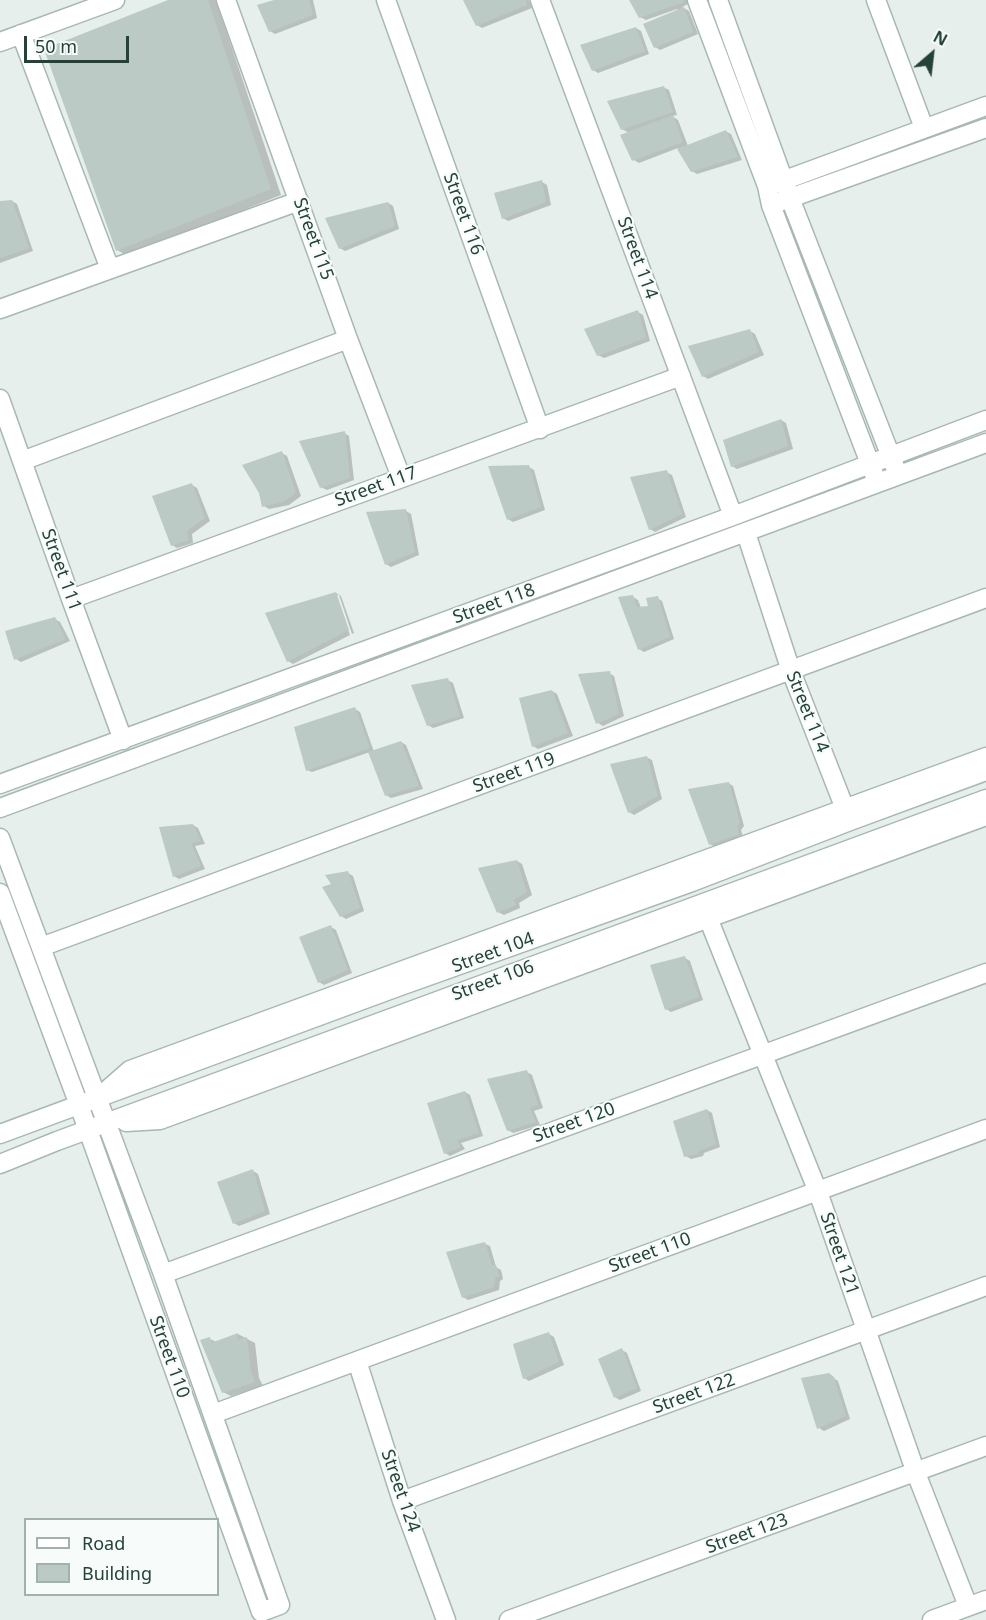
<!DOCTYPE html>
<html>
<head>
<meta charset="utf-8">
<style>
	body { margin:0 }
	#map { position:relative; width:986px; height:1620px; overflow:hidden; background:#e6efeb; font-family:"Noto Sans",sans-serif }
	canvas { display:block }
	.legend { position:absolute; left:24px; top:1518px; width:195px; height:78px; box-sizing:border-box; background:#f7fbf9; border:2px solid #a3b1ad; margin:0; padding:8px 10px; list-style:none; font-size:18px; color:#24423a }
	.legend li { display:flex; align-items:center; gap:12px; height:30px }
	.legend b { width:30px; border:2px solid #a3b1ad }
	.north { position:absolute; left:902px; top:24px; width:60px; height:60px; -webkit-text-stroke:4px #f7fbf9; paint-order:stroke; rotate:28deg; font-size:16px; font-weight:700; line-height:24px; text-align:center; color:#24423a }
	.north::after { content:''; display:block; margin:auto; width:21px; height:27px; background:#24423a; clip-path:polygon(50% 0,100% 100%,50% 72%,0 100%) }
	.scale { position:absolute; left:24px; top:36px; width:105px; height:27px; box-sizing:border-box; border:3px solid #24423a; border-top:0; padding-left:8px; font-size:18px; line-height:21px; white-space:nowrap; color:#24423a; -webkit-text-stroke:4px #f7fbf9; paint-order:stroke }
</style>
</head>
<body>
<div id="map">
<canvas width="986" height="1620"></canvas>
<ul class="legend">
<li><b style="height:8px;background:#fff"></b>Road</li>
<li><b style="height:16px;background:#bbcac4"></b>Building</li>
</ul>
<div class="north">N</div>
<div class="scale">50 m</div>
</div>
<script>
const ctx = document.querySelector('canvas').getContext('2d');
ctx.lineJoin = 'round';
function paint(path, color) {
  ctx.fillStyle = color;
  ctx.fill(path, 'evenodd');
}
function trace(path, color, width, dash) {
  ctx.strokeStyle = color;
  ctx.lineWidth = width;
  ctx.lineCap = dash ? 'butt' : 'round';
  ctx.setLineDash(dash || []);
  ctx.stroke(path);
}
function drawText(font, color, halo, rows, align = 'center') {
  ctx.font = font + ' "Noto Sans",sans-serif';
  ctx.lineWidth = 4.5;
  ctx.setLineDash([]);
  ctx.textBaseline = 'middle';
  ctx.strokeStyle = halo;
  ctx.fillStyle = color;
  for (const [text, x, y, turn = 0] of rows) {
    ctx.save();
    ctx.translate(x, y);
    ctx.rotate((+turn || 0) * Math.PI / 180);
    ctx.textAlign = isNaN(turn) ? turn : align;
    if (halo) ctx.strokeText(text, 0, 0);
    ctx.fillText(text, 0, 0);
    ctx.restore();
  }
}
paint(new Path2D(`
	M172 0H216L281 195 128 256 117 250Z
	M280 0H313L317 18 275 34 270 31Z
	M465 0H529L532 8 482 28 477 25Z
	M630 0H687L688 4 682 7 689 11 698 34 660 50 655 47 678 11 677 9 646 20 640 17Z
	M636 28 641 31 649 54 598 73 593 70Z
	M663 87 669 90 677 115 672 116 678 120 688 146 725 131 731 134 742 160 697 174 692 171 678 148 639 163 634 160 629 133 622 129Z
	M542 182 547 185 551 205 508 221 503 218Z
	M12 201 17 204 33 251 0 263V203Z
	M388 203 393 206 399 229 345 251 340 248Z
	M638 312 643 315 650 341 604 358 598 355Z
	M750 331 755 334 764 355 708 379 703 376Z
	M781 420 786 423 793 449 737 469 732 466Z
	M344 433 349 436 354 480 327 490 321 487Z
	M282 453 287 456 301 496 289 505 269 509 264 506Z
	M529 467 534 470 545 510 513 522 508 519Z
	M666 472 672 475 686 517 655 532 650 529Z
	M192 485 197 488 210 521 192 534 193 543 177 548 172 545Z
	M406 511 411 514 419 555 391 567 386 564Z
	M336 593 341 596 354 633 352 634 339 595H335L350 635 293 664 288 661Z
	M633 597 638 600 641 608H650L657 598 662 601 674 639 644 652 639 649Z
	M55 619 60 622 70 641 21 662 16 659Z
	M609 673 614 676 624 716 603 726 598 723Z
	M448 680 453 683 464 718 433 728 428 725Z
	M552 691 557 694 573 736 538 749 533 746Z
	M355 709 360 712 374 752 401 742 406 745 423 789 391 798 386 795 370 752 312 772 307 770Z
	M646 757 652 760 662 799 634 815 629 812 612 765Z
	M728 783 733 786 744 826 741 830 743 837 715 847 710 844Z
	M193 825 198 828 205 844 195 846 205 869 179 879 174 876Z
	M517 861 522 864 532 895 519 903 520 908 504 915 498 912 480 869Z
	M348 873 353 876 364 911 346 919 341 916 333 885Z
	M331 927 336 930 352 973 324 985 319 982Z
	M685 958 690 961 703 1000 671 1012 666 1009Z
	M527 1072 532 1075 543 1108 534 1111 540 1125 513 1133 508 1130Z
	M465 1092 470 1095 483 1136 461 1143 465 1149 450 1156 445 1153Z
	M707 1110 712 1113 720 1147 704 1153 703 1156 691 1159 686 1156Z
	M253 1171 258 1174 270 1214 239 1226 234 1223Z
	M485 1244 490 1246 496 1267 501 1270 503 1279 500 1281 499 1290 468 1300 463 1297Z
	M238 1334 255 1343 259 1378 263 1386 231 1396 223 1392 210 1339 216 1342Z
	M549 1334 554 1337 564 1365 529 1381 524 1378 515 1345Z
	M622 1350 627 1353 641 1391 620 1400 615 1397Z
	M829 1375 838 1381 850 1419 824 1431 819 1428Z`), '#0003');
paint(new Path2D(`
	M168 0H208L271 189 116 251 44 49Z
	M274 0H309L313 15 269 32 257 5Z
	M463 0H526L527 5 476 26Z
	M629 0H683L684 2 639 18Z
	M684 7 693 32 654 48 643 24Z
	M636 27 645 51 592 71 580 45Z
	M664 86 673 112 621 130 607 101Z
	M673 115 683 142 632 161 620 135Z
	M726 130 738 157 691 172 677 149Z
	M542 180 546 202 502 219 494 193Z
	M12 200 29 248 0 258V201Z
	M388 202 395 226 339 249 325 218Z
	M638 310 646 338 597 356 584 329Z
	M750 329 759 352 702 377 688 346Z
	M781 419 788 446 731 467 723 440Z
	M345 431 350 478 320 488 299 441Z
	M282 451 296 493 283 502 262 507 259 493 242 465Z
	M529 465 541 507 507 520 488 466Z
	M667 470 682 514 649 530 630 477Z
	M192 483 205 518 187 531 188 540 171 546 152 496Z
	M406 509 415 552 385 565 366 512Z
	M336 592 349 630 287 662 265 613Z
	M633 595 637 607 648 606 646 598 658 596 670 637 638 650 618 597Z
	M55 617 66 639 14 660 5 631Z
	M610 671 619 714 596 724 578 674Z
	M448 678 460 716 427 726 411 685Z
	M552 690 568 733 532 747 519 698Z
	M355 707 370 748 306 771 294 727Z
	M401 741 419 786 385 796 368 752Z
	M647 756 658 796 628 813 610 764Z
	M729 782 740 823 737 826 739 834 709 845 688 789Z
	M193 824 201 841 191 843 201 866 173 877 159 827Z
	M517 860 527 892 514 900 516 905 497 913 478 868Z
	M348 871 360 908 340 917 322 887 331 884 325 875Z
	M331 925 348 970 318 983 299 937Z
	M685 956 699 997 665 1010 650 965Z
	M527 1070 538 1105 530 1108 536 1122 507 1131 487 1079Z
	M465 1091 479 1133 457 1140 461 1147 444 1154 427 1103Z
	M707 1109 716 1144 699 1151 698 1154 684 1157 673 1121Z
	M253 1169 265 1211 233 1224 217 1182Z
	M485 1242 492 1265H496L499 1276 495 1278 494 1287 462 1298 446 1252Z
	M549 1332 559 1362 523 1379 513 1344Z
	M238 1333 237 1340 247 1337 251 1372 255 1382 222 1393 200 1340 210 1337 211 1343Z
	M622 1348 637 1388 614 1398 598 1359Z
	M829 1373 834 1377 846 1416 817 1429 801 1378Z`), '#bbcac4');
const minor = new Path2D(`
	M226 0 348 339 401 477
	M386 0 540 429
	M540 0 733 516
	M697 0 767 186 771 205 874 474
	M718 0 790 198 895 467
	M876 0 924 128
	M21 34 110 269
	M0 42 115 0
	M774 184 986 106
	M779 202 986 128
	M0 309 299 201
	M0 399 71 599 123 740
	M22 461 348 339
	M746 533 791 671 849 819
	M71 599 681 376
	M0 784 733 516 986 420
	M0 808 986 443
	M0 838 163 1274 280 1605 261 1612 79 1105 0 893
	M704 908 818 1192 916 1473 968 1606
	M41 947 986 598
	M106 1091 130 1070 986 757
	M126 1122 160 1120 986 816
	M0 1134 395 988 692 882 850 821 986 771
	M0 1164 57 1141 986 799
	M163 1274 986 973
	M357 1361 402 1501 446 1620
	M213 1414 986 1129
	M402 1501 986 1286
	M509 1620 986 1446
	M932 1620 986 1600`);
trace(minor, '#a8b8b2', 21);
trace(minor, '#fff', 18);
drawText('18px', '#24423a', '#f7fbf9', [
	["Street 116",463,214,70],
	["Street 115",313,239,70],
	["Street 114",637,258,70],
	["Street 117",376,487,-20],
	["Street 111",61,570,70],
	["Street 118",494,604,-20],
	["Street 114",807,712,68],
	["Street 119",514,773,-20],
	["Street 104",493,953,-20],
	["Street 106",493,981,-20],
	["Street 120",574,1123,-20],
	["Street 110",650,1253,-20],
	["Street 121",839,1254,71],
	["Street 110",169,1357,70],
	["Street 122",694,1394,-20],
	["Street 124",400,1491,71],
	["Street 123",747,1534,-20]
]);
</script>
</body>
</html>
